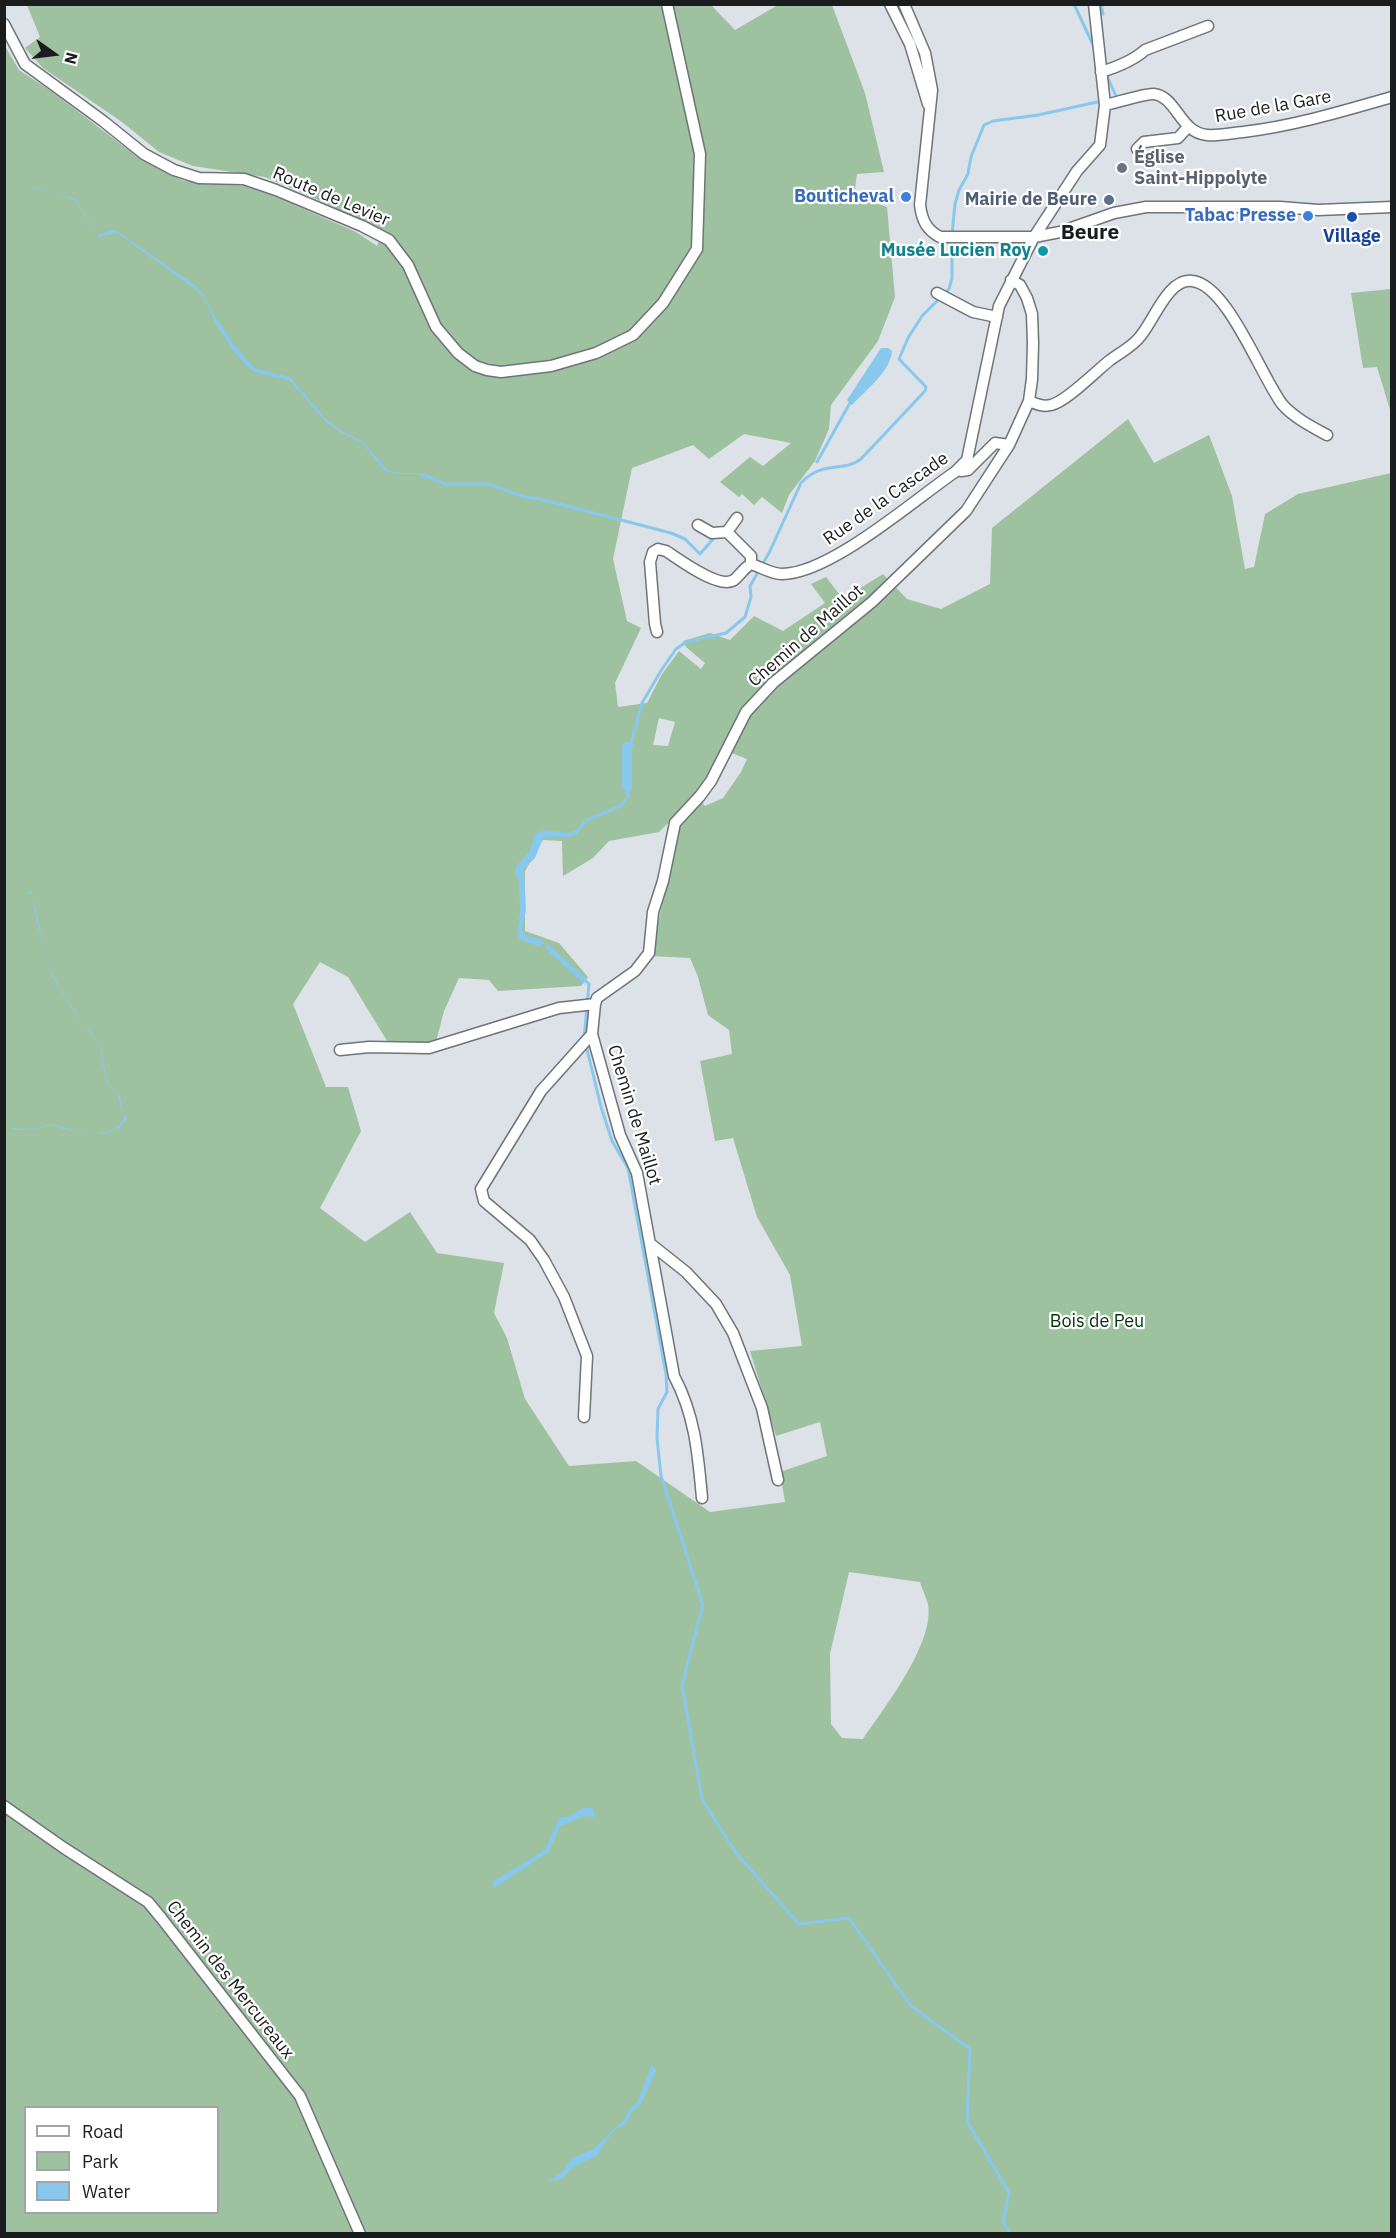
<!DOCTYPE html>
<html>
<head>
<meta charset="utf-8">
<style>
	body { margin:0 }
	#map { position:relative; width:1396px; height:2238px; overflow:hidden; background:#dce2e7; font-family:"IBM Plex Sans",sans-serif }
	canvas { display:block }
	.frame { position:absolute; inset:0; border:6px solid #1a1c1e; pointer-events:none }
	.legend { position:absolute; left:24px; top:2106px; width:195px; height:108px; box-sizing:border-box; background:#fff; border:2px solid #a3a4a5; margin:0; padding:8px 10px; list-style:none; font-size:18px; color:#1a1c1e }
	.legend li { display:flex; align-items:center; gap:12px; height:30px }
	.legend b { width:30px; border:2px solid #a3a4a5 }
	.north { position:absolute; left:24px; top:24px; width:60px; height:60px; -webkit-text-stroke:4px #fff; paint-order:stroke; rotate:104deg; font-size:16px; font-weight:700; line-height:24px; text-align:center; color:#1a1c1e }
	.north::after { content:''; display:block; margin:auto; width:21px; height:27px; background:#1a1c1e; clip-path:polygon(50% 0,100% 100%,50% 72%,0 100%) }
</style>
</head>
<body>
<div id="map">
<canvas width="1396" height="2238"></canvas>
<div class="frame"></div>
<ul class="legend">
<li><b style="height:8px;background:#fff"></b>Road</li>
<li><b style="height:16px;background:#9ec1a0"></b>Park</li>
<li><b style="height:16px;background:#89c8ed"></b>Water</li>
</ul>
<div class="north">N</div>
</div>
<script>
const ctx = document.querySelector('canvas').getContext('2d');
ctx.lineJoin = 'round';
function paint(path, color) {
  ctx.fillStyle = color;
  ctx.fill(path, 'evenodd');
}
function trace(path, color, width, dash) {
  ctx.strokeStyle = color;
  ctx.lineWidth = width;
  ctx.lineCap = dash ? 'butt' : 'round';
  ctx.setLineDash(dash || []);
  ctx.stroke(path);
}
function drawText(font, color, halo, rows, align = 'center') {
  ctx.font = font + ' "IBM Plex Sans",sans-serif';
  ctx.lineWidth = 4.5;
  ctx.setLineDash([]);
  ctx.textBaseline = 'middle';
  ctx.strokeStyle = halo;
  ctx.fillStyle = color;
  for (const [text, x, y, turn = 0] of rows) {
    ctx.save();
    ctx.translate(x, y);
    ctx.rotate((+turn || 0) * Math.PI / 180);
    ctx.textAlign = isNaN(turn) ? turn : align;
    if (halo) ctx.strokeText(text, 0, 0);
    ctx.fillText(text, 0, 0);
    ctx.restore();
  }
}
paint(new Path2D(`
	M27 5H661L694 154 691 247 659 300 630 330 594 348 550 361 501 366 478 361 462 349 441 324 412 262 392 236 323 202 265 177 193 166 159 152 122 122 43 68 25 48 40 37Z
	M672 5H711L735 30 778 5H832L865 93 884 172 857 174 854 196 887 207 895 297 878 341 831 405 829 429 815 461 789 495 782 513 762 497 754 505 742 494 739 497 720 482 750 457 763 466 791 443 744 434 709 459 693 445 632 468 613 559 627 621 641 628 615 683 618 707 647 703 662 674 679 651 701 669 705 663 686 647 683 641 710 633 730 640 754 616 783 631 825 603 811 584 826 577 843 599 883 574 907 599 941 609 990 584 992 528 1128 419 1154 463 1209 435 1232 496 1245 569 1254 567 1265 514 1298 494 1391 473V2233H5V46L19 70 51 91 139 158 170 175 184 181 245 186 279 198 356 232 377 246 379 241 386 244 403 267 454 356 501 377 636 339 667 306 702 251 705 153ZM659 718 675 722 668 746 653 745ZM724 750 747 759 741 772 723 798 705 806 701 801 678 829 651 956 690 958 698 977 708 1015 729 1030 732 1054 700 1061 715 1141 733 1138 757 1217 790 1275 802 1346 750 1351 776 1436 820 1422 827 1456 780 1472 785 1502 710 1512 636 1461 569 1466 525 1399 507 1338 494 1313 504 1263 437 1253 410 1212 365 1242 320 1208 361 1131 348 1087H326L293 1004 320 962 348 977 389 1044 436 1042 444 1011 459 978 489 980 498 991 581 986 588 977 559 943 525 931V871L543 840 562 841 563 876 593 858 609 841 659 832 696 796ZM849 1572 920 1582C922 1589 926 1597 928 1604 935 1643 884 1708 863 1739L842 1738 831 1724 830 1654ZM26 2108H218V2212H26Z
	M1391 289H1392L1391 413 1377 367 1363 368 1351 293Z`), '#9ec1a0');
paint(new Path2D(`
	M4 157 32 186 76 199 97 235 113 230 117 231 196 286 203 294 214 315 233 343 254 368 290 377 325 418 343 432 362 441 388 470 399 473H425L423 477 417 474H399L385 471 362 443 343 434 325 421 289 380 257 373 249 368 233 350 218 328 204 298 194 288 117 233 98 237 76 201 65 196 33 187Z
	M881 348H888L892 351C891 371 865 391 852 405L847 400Z
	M631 741 634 744 632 747V791H625L622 786V744Z
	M545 830 568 833 577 830 580 831C570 842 555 834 543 838L535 858 524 869 526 910 522 930 526 935 544 941 541 947 521 940 517 935 520 913 519 882 515 873 517 865 529 852 535 834Z
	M27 892H32L45 951 51 972 75 1012 101 1048 107 1081 120 1096 123 1114 127 1118 121 1127 104 1134 62 1129 53 1125C40 1128 17 1134 5 1126 13 1129 29 1130 41 1127 45 1127 50 1123 55 1125 75 1130 111 1143 124 1119L117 1093 106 1081 100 1048 91 1032 76 1015 51 974 34 910 33 895Z
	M548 944 587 979 584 982 585 985 545 948Z
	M583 1808H593L595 1817 585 1816 560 1826 549 1852 494 1888 492 1882 545 1850 559 1818 569 1816Z
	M652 2064 656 2071 641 2104 632 2112 627 2123 615 2130 605 2142 597 2156 575 2166 560 2180 549 2181 565 2169 572 2158 593 2149 624 2120 628 2111 638 2101Z`), '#89c8ed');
trace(new Path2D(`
	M1074 4 1095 49
	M1101 4 1103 14
	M1106 74 1117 98
	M952 234 955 204 959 190 968 174 971 157 984 125 993 121 1038 115 1102 101
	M817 462 851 401
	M424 475 445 484H488L525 497 540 499 671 533 685 539 700 554 713 539
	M631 744 642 703 662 669 676 649 686 642 726 633 745 617 751 597 750 586 769 553 801 483C822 460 843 473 861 459L925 391 926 387 899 359 908 338 922 316 949 289 952 278V240
	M577 831 587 820 620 806 628 797V788
	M584 1039 589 984 584 979
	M586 1045 601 1107 612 1141 628 1168 666 1374 667 1392 658 1409 657 1438 661 1476 703 1605 682 1685 702 1799 736 1853 799 1924 849 1918 911 2006 970 2049 967 2121 1009 2193 1003 2222 1011 2234`), '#89c8ed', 3);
const minor = new Path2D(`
	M890 4 910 44 928 104
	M904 4 925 53 932 90 920 205C922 221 927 230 940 237H1034L1060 232 1114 213 1146 207H1280L1318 210 1392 207
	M4 24 25 64 103 121 144 154 174 170 199 178 244 179 276 190 362 226 389 240 408 265 436 327 458 353 475 366 487 370 501 372 551 366 596 353 633 335 663 303 697 249 700 154 667 4
	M1101 72C1117 67 1133 61 1145 50L1208 26
	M1105 105C1115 103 1146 93 1154 94 1177 97 1180 133 1207 135 1218 136 1231 133 1243 132 1294 126 1343 111 1392 97
	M1137 149 1144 142 1178 138 1188 127
	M937 293 973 312 997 317
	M1029 401C1036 404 1043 407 1051 405 1066 402 1095 372 1109 361 1118 354 1130 348 1138 339 1153 324 1167 278 1192 281 1227 284 1261 376 1282 404 1293 417 1312 427 1327 435
	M961 471 968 470 995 443 1009 445
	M698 525 712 533 727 532 751 556V564
	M727 532 737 518
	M657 632 655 624 650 562 653 552 658 549 666 551C679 559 719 590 734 580 740 575 744 568 751 564 761 567 771 574 782 574 830 574 914 500 955 472L967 460 999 306 1034 237 1077 171 1100 145 1105 105 1094 4
	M340 1050 369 1047 429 1048 559 1008 595 1004
	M652 1245 686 1272 716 1304 733 1333 762 1408 778 1480
	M584 1417 587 1356 564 1297 544 1260 530 1240 484 1201 481 1189 541 1091 592 1034
	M702 1498C698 1454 695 1415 674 1376L637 1173 620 1135 592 1034 595 1004 597 998 635 971 649 953 653 912 663 881 675 823 700 796 711 781 746 712 773 683 872 602 966 511 1009 445 1029 401 1032 379 1033 343 1032 314 1027 298 1020 285 1011 280
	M4 1806 64 1848 148 1902 162 1919 300 2096 360 2234`);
trace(minor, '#6e7478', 13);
trace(minor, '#fff', 10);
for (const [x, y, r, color] of [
	[1122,168,6,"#6b7280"],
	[906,197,6,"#3f7fe0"],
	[1109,200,6,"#5c6f8a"],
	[1308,216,6,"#3f7fe0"],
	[1352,217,6,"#1a4fb4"],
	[1043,251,6,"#0f9aa8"]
]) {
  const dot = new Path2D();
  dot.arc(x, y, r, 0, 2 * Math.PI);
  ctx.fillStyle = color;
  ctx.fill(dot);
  trace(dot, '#fff', 2);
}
drawText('18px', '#1a1c1e', '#fff', [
	["Rue de la Gare",1273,107,-10],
	["Route de Levier",331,197,23],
	["Rue de la Cascade",886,499,-35],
	["Chemin de Maillot",806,636,-41],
	["Chemin de Maillot",634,1115,73],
	["Chemin des Mercureaux",230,1980,52]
]);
drawText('bold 18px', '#5b616d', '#fff', [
	["Église",1134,158],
	["Saint-Hippolyte",1134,179]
], 'left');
drawText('bold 18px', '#366cbe', '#fff', [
	["Bouticheval",894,197],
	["Tabac Presse",1296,216]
], 'right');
drawText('bold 18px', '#4e5e75', '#fff', [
	["Mairie de Beure",1097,200]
], 'right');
drawText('bold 18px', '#164399', '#fff', [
	["Village",1352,237]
]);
drawText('bold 18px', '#0d838f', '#fff', [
	["Musée Lucien Roy",1031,251]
], 'right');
drawText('18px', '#00360b', '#fff', [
	["Bois de Peu",1097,1322]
]);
drawText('bold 21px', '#1a1c1e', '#fff', [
	["Beure",1090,233]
]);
</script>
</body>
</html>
